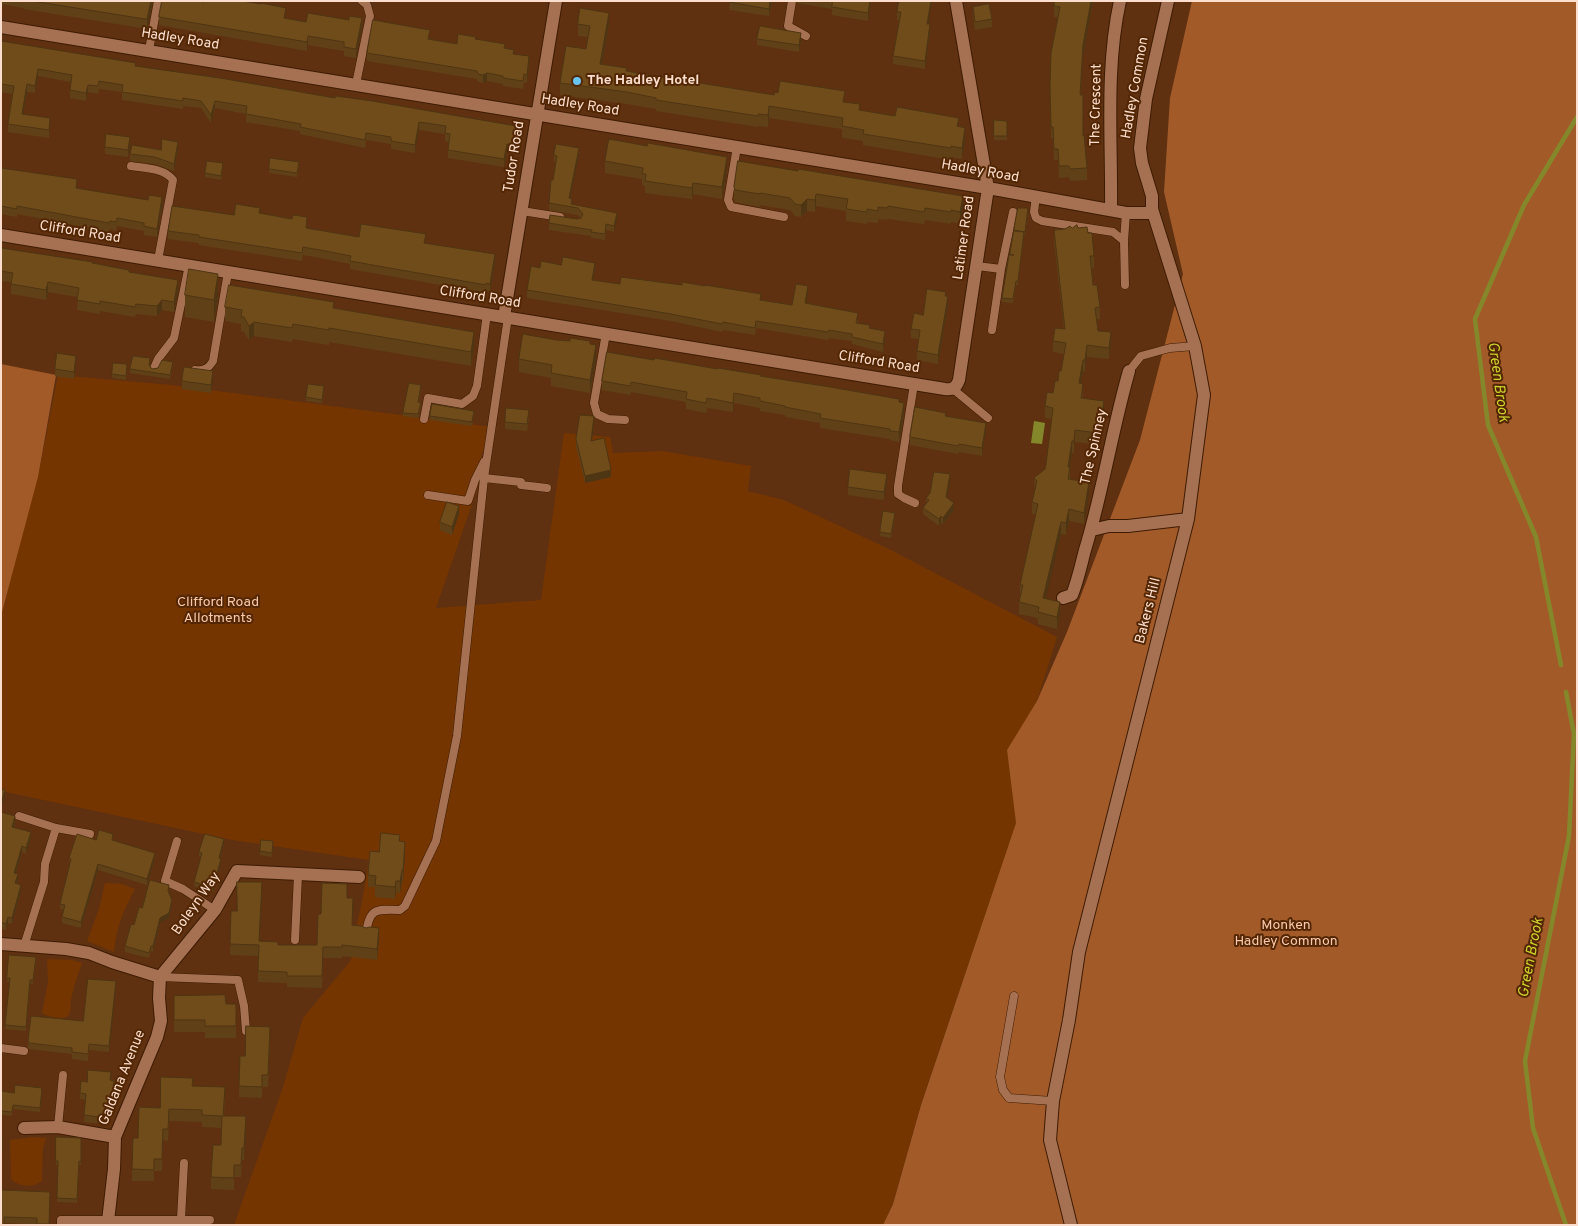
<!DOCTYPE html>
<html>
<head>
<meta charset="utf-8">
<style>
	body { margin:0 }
	#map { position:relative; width:1578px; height:1226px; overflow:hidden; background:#5f3111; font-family:Overpass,sans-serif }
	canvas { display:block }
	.frame { position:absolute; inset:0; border:2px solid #fbdecd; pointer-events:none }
</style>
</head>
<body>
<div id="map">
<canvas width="1578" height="1226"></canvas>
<div class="frame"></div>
</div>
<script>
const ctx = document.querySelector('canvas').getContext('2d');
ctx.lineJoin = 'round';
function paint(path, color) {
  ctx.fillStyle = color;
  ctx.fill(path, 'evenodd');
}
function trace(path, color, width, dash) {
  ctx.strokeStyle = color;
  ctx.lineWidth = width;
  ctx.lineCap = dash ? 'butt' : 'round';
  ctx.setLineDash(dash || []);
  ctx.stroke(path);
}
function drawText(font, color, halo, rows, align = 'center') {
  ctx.font = font + ' Overpass,sans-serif';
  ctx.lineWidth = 4;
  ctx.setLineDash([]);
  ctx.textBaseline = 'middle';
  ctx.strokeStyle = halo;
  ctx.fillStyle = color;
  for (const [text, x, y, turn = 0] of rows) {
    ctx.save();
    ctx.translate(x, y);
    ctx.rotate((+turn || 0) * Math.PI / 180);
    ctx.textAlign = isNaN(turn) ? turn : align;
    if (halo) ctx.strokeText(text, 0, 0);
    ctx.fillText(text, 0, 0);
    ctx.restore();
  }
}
paint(new Path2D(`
	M58 375 172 385 492 427 473 479 480 481 436 608 541 600 564 433 610 437 613 453 662 451 751 466 748 491 784 500 889 549 1057 637 1037 701 1007 750 1016 823 921 1104 893 1203 883 1225H234L283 1087 303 1018 351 960 355 932 361 907 369 860 232 840 1 791V616L38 477Z
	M105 883 122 884 135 889C123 912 116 927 114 952L87 941 99 909Z
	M47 959 72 960 82 963C78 975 73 988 71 1001 70 1005 72 1012 68 1016 63 1020 47 1017 42 1013L48 982Z
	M33 1137 46 1138 43 1148 42 1181C35 1188 18 1187 11 1179L10 1140Z`), '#753500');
paint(new Path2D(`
	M1192 1H1577V1225H883L893 1204 921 1105 1016 823 1007 750 1037 701 1067 632 1140 440 1183 274 1164 192 1170 98Z
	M1 364 56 375 38 477 1 616Z`), '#a35a29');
paint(new Path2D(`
	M1034 421 1045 423 1042 444 1031 443Z`), '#84882b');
trace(new Path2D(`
	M1561 665 1536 537 1488 425 1475 319 1524 205 1577 117
	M1566 1225 1533 1128 1525 1061 1569 836 1574 734 1566 692`), '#84882b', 4.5);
const lane = new Path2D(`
	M792 1 788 26 806 36
	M149 50 158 1
	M356 84 370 16 367 5 362 1
	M737 147 728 200 731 207 784 217
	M131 166C144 168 164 168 173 180L158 260
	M1036 196 1034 212 1036 218 1042 221 1113 232 1124 241
	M522 211 560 217
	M977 266 1001 269
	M1125 285 1124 241 1126 213
	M508 317 484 478 521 482V485L547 488
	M992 330 1001 269 1013 212
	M606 333 594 403 597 414 608 419 625 420
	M154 368 158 359 174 338 189 265
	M195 370C204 371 208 369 213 361L228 272
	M1129 371 1141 356 1170 348 1195 346
	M914 384 898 486V494L904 498 915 503
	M953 389 988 418
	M424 419 428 398 462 404 473 396 477 386 487 314
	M428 495 468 501 475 480 484 462
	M19 816 56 828 90 834
	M177 841 165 881 183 889 215 910
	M366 934C369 908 376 909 400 910L405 906 436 841 457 736 484 478
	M295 940 298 875
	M24 946 44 882 45 864 56 828
	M160 977 238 980 244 1006 246 1031
	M1014 996 1000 1077 1003 1090 1009 1098 1053 1101
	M1 1048 24 1051
	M58 1127 63 1075
	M181 1219 184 1163
	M61 1225V1220H210`);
const street = new Path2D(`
	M1 27 988 188 1126 213H1148L1152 209
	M1111 210C1112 141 1105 69 1120 1
	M1 235 883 379 945 389C953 390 956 388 959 380L988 188 956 1
	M504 317 556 1
	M1092 530 1109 526H1128L1188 519
	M1063 598 1072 595C1078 580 1081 565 1085 550 1103 491 1112 430 1129 371
	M1 944 66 949 89 953 112 962 160 977
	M160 977 215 910 237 871 359 877
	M24 1128 58 1127 115 1137
	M108 1221 114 1169 115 1137 157 1037 161 1021 159 998 160 977
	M1071 1225 1050 1140 1053 1101 1069 1020 1079 952 1188 519 1204 395 1195 346 1152 209V196L1142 163 1140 148 1146 99 1168 1`);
trace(lane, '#3d1b03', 9);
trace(street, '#3d1b03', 14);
trace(lane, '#a57152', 8);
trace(street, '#a57152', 12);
paint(new Path2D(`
	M1 1H153L147 29 24 9V8L1 4Z
	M730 1H772L769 16 729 10Z
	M797 1H871L868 21 832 15V9L797 3Z
	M932 1 928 24 930 32 925 69 893 64V56L899 20H897V12Z
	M1055 1H1093L1083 56 1081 95 1083 136 1087 168V180L1070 181 1069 177 1059 178 1058 160H1054L1053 138H1051L1050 84 1058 17H1054V6Z
	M204 2 306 22 362 27 356 58 344 56V51L308 45 307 51 159 25V17Z
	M973 7 992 19V27L975 30 973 15Z
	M578 24H609L602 64 627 71 774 95 845 102 860 110 959 126 965 139 962 159 951 157V160L863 145V141L842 138V129L769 118 768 127 758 126V127L656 111V109L627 104 560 95V83L586 49 588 37 578 36Z
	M430 38V40L457 44 476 39 505 49 529 64 527 83 524 82 523 89 503 86V84L487 81 483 83 478 82 477 79 367 61V53Z
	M757 39 801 40 799 52 757 45Z
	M1 41 136 66 516 133 513 152 507 151 504 167 448 158V150L449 142 445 141V134L419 130 415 153 391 149V144L366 140 365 148 300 134V131L246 122V114L215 108 211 123 201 108 183 106V109L122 100V92L99 89 98 94 88 92 86 101 70 98V90L71 82 38 76 35 93 27 92 23 114 50 126 49 138 8 132V124L12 94 1 92Z
	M994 120 1007 121V140H994Z
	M130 145 128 157 105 154V147Z
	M178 149 174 171 155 164 130 161V154L161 150Z
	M579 154 570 198 572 205 617 219 614 232 606 230 605 240 591 238V236L549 230V223L577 219 581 218 578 215 549 210V203L556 162H554V155Z
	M270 158 299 166 297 177 269 173Z
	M605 161 727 168 722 199 693 194 692 199 645 193V186L642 185V179L605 173Z
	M738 161 963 208 960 224 951 222V224L925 220 924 224 888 219 887 220 878 219V223L867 222V224L846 221V211L816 206 815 212 807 211 801 217 795 216 790 210 760 205V207L735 202 734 199V187Z
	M223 167 221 180 205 177V173Z
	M1 168 77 188 162 206 157 237 144 235V231L117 226 116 231 110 229 109 232 17 214V217L1 214Z
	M1018 208 1028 212 1025 236 1024 235 1018 285H1016L1013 303 1002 302V298Z
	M260 213 307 225V228L359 237 425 243 495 262 490 292 486 291V293L350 269V264L320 258 303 255 302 261 199 245V243L168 239V231L234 215Z
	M1072 228 1088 233 1094 256V268H1092L1093 285 1100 307V319H1097L1098 331 1111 344 1109 359 1087 357 1085 372 1083 371 1081 383 1083 395 1082 398 1104 412 1101 430 1099 429 1097 444 1075 442 1074 453H1072L1070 467V479L1089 494 1084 524 1069 521 1066 535 1061 534 1045 599 1060 614 1057 629 1038 624V618L1019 614V602L1020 596V585L1036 515 1032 514V502L1035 490 1034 478 1045 469 1046 464 1052 419 1045 418V406L1053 393 1061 371 1064 354 1053 352V341L1064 329 1054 242V230Z
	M1 248 93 263 129 272 178 290 174 312 162 310 157 316 136 314 135 317 100 311V314L77 310 78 297 48 292 46 300 11 294V282L1 281Z
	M561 265 595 270 593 280 620 284 761 300 792 305 808 293 806 303 858 320V323L870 328 885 338 883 352 852 344V341L829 338 828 340 756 328 755 335 723 330 722 332 671 321 527 298V290L540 268Z
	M185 295 218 296 214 322 185 317Z
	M946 296 948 305 938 364 917 360V351L919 339 911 338V329L923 315Z
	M225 307 334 308 474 346 471 366 329 342V345L293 339 292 342 254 336 249 340 244 332 241 331V324L225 321Z
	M556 340 590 344 596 360 590 393 551 386V378L519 372V359Z
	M654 360 761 376 899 402 904 413 899 442 890 440V439L820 428V423L785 417V415L760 411V408L734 403 733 412 707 408 706 413 686 409V402L631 392 630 395 602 390V381Z
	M150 362 149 366 152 369 173 366 170 379 130 373V369Z
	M76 364 74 379 55 376V369Z
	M127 364 126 380 112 378V374Z
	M213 379 211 393 182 389V381Z
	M421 389 419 402 421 406 418 418 403 416V413Z
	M324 390 322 403 306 401V397Z
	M474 415 472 426 430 420V416Z
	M946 416 986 431 982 456 959 452 958 454 910 445V437Z
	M529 418 527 431 505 429V422Z
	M594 424 592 441 611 477 585 483 576 446V439Z
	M950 481 947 498 954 510 943 524 941 523 939 526 923 514V508L926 504V498Z
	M887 482 884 500 848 495V487Z
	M459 514 452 535 440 530V522Z
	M895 517 891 538 880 536V532Z
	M1 812 15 823 14 827 31 838 26 854 22 852 16 873 18 880 17 884 21 891 12 924 8 923 6 930 1 928Z
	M96 840H113L155 858 147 885 98 870 81 928 62 923V917L64 910 60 909V904L70 864 69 858Z
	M400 841 405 853 403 881H402L400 893 396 892 395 899 375 897V887H368V875L379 852Z
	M224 843 220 858 221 863 213 892 194 886V882L201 857 199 856V852Z
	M273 845 272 857 260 855V851Z
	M169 891V893L172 905 169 918 160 923 153 952 151 951 149 958 125 952V946L142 908Z
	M262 893 259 941 278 945H317L321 914 347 898 352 925 379 939 377 960 342 956V958H323L322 988 287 987V983L258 982V956L230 955 231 911H237Z
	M9 955 36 961 33 984H30L26 1031 5 1029 10 982H7Z
	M116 988 109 1052 89 1050 88 1061 72 1059V1054L29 1049 28 1047V1041L83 1021Z
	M174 996 226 1004H236V1038H205V1032H174Z
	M270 1038 268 1087H262V1098L239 1097 240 1056H245Z
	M110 1081 114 1087 111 1117 106 1116V1124L84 1122 86 1100 80 1099V1093L87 1082Z
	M193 1086 225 1099 224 1116 246 1128 244 1160H242L241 1177H234V1190L211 1189V1177L221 1145V1128L202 1127V1122L169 1121 168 1141 163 1140 162 1171H154V1181H132V1169L138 1138 160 1108Z
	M1 1091 14 1093 42 1092 40 1112 13 1109 12 1116 1 1115Z
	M56 1137 81 1138V1165H79L77 1203 57 1202 58 1165H56Z
	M1 1190 50 1192 49 1225 4 1223Z`), '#604117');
paint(new Path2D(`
	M151 1H153L147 29V19Z
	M770 1H772L769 16V9Z
	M870 1H871L868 21V13Z
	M931 1H932L927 32V24Z
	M1091 1H1093L1083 56 1080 106 1083 45Z
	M609 13V24L600 75V64Z
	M362 18V27L356 58V49Z
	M930 24V32L925 69V61Z
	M801 33V40L799 52V45Z
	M308 36V45L307 51V42Z
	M529 56V64L527 83V75Z
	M38 69V76L35 93V86Z
	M487 73V81L483 83V75Z
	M27 84V92L22 121V114Z
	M88 85V92L86 101V93Z
	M215 101V108L211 123V115Z
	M769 106V118L768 127V115Z
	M50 118V126L49 138V130Z
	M419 122V130L415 153V145Z
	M516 126V133L513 152V144Z
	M965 128V139L962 159V148Z
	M130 137V145L128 157V150Z
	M178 142V149L174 171V164Z
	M507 144V151L504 167V159Z
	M579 148V154L569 205V198Z
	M727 157V168L722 199V187Z
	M693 183V194L692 199V188Z
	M816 194V206L815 212V200Z
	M963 196V208L960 224V212Z
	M162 197V206L157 237V229Z
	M807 199V211L801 217V205Z
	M617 213V219L614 232V226Z
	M495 254V262L490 292V284Z
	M595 263V270L592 287V280Z
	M218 274V296L214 322V300Z
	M178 280V290L174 312V302Z
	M48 282V292L46 300V290Z
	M808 286V293L805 310V303Z
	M948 296V305L938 364V355Z
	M162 300V310L157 316V306Z
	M254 322V336L249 340V326Z
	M885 331V338L883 352V344Z
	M474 332V346L471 366V352Z
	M1111 332V344L1109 359V348Z
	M1087 345V357L1085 372V360Z
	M596 347V360L590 393V380Z
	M76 356V364L74 379V372Z
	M1083 360V371L1079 395V383Z
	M213 371V379L211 393V385Z
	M734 393V403L733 412V403Z
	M1104 401V412L1101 430V418Z
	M904 403V413L899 442V432Z
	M594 416V424L591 448V441Z
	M1099 418V429L1097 444V433Z
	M986 423V431L982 456V448Z
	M1075 430V442L1074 453V441Z
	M1072 441V453L1068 478V467Z
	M611 470V477L585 483V476Z
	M887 474V482L884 500V492Z
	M950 474V481L946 504V497Z
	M1089 482V494L1084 524V513Z
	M954 503V510L943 524V518Z
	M459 506V514L452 535V527Z
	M1069 509V521L1066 535V523Z
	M941 516V523L939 526V519Z
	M1061 522V534L1043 610V598Z
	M1060 602V614L1057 629V617Z
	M5 790V796L1 810V804Z
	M15 816V823L12 833V827Z
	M31 832V838L26 854V848Z
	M224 839V843L219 862V858Z
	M405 842V853L403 881V870Z
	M22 846V852L14 879V873Z
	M155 853V858L147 885V879Z
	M221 859V863L213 892V888Z
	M98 864V870L81 928V922Z
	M402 870V881L400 893V881Z
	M18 874V880L15 889V883Z
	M396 881V892L395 899V887Z
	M262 882V893L259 953V941Z
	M21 885V891L12 924V918Z
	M172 900V905L169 918 160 923 153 952V946L160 918Z
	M8 917V923L6 930V924Z
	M379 928V939L377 960V949Z
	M116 981V988L109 1052V1046Z
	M114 1081V1087L111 1117V1111Z
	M246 1116V1128L244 1160V1148Z`), '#4e3513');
const building = new Path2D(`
	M33 1H151L147 19Z
	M162 1H197L204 2V1H242L261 4V3L286 8 284 18 306 22 308 13 349 20V16L362 18 356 49 344 47V42L308 36 307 42 159 17Z
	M730 1H770L769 9 729 2Z
	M833 1H870L868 13 832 7Z
	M899 1H931L927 24H930L925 61 893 56 901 12H897Z
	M1055 1H1091L1083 45 1080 95H1083V136L1084 135 1087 168 1070 169 1069 166H1059L1058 149H1054L1053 127H1051L1050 84 1051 53 1060 7 1054 6Z
	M989 4 992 19 975 22 973 7Z
	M580 8 609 13 600 64 627 68 626 71 774 95 775 92 778 93 780 81 845 91 843 102 860 104 859 110 895 116 897 107 959 118 957 126 965 128 962 148 951 146V148L863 134 864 130 842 126 843 118 769 106 768 115 758 114V116L656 100V98L627 92 560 83 566 46 586 49 590 26 578 24Z
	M373 20 430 30 428 39 457 44 458 34 476 37 475 39 505 44 504 48 514 50 513 54 529 56 527 75 524 74 523 81 503 78V76L487 73 483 75 478 74 477 71 367 53Z
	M760 26 801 33 799 45 757 39Z
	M1 41 136 63 135 66 220 78 335 98 336 96 372 101 516 126 513 144H507L504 159 448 150 450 134 445 133 446 126 419 122 415 145 391 141V137L366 133 365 140 300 127 301 124 246 114 247 106 215 101 211 115 201 101 183 98V101L122 92 123 85 99 81 98 86 88 85 86 93 70 90 72 75 38 69 35 86 27 84 22 114 50 118 49 130 8 124 14 86 1 84Z
	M994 120 1007 121V136H994Z
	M106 134 130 137 128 150 105 147Z
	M162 139 178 142 174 164 155 157 130 154 132 145 161 150Z
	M609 139 647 146 648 143 727 157 722 187 693 183 692 188 645 181 646 174H642L643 168 605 161Z
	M556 144 579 148 569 198 572 199 571 204 617 213 614 226 606 224 605 234 591 232 592 230 549 223 550 215 577 219 581 218 583 214 578 208 549 203 551 180H553L557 156 554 155Z
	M270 158 299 162 297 173 269 169Z
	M207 161 223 163 221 176 205 173Z
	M738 161 798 171V169L963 196 960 212 951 210V212L925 208 924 212 888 206 887 208 878 207V211L867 209V212L846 209 848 199 816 194 815 200 807 199 801 205 795 204 790 198 760 193V194L735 190 734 187Z
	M1 168 77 179 76 188 148 200 149 195 162 197 157 229 144 226V223L117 218 116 222 110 221 109 223 17 206V209L1 206Z
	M236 204 260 208 259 213 292 219 293 215 307 217 306 228 359 237 361 224 426 234 424 243 495 254 490 284 486 283V285L350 261 351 256 320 250 303 247 302 253 199 237V235L168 231 172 206 234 215Z
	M1018 208H1028L1025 232 1014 230Z
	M1077 225 1078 228 1087 227 1088 233H1092L1094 256H1090L1093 285H1097L1100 307 1095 308 1098 331 1111 332 1109 348 1087 345 1085 360H1083L1079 383 1083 384 1081 398 1104 401 1101 418H1099L1097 433 1075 430 1074 441H1072L1068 467H1070L1068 479 1089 482 1084 513 1069 509 1066 523 1061 522 1043 598 1060 602 1057 617 1038 612 1039 607 1019 602 1023 585H1020L1038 504 1032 502 1037 481 1034 478 1045 469 1046 464 1053 408 1045 406 1047 392 1053 393 1055 381H1058L1059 371H1061L1066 343 1053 341 1055 328 1065 329 1054 230 1065 229 1070 226 1072 228Z
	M1014 231 1024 232 1018 281H1016L1013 299 1002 298 1009 255H1014L1010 254Z
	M1 248 93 262 92 263 129 270V272L178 280 174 302 162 300 157 306 136 304 135 307 100 301V304L77 300 79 288 48 282 46 290 11 284 13 273 1 271Z
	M563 257 595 263 592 280 620 284 621 277 682 285V282L705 286V285L761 294 760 300 792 305 796 284 808 286 805 303 858 313 856 323 870 325 869 328 885 331 883 344 852 337V334L829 330 828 332 756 321 755 328 723 322 722 324 671 314 527 290 531 266 540 268 541 261 561 265Z
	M189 269 218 274 214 300 185 295Z
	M229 285 334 302 333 308 474 332 471 352 329 328V330L293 324 292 328 254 322 249 326 244 317H241L242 310 225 307Z
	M927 289 946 292 945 296H948L938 355 917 351 920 330 911 329 914 313 923 315Z
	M523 334 556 340 570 341V338L590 341V344L596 345 590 380 551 373 552 365 519 359Z
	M607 352 654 360 655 358 717 369 718 368 761 375 760 376 830 387 899 399V402L904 403 899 432 890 431V429L820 418 821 414 785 407V406L760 401V398L734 393 733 403 707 398 706 403 686 399 687 392 631 382 630 386 602 381Z
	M57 353 76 356 74 372 55 369Z
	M133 356 150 358 149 365 152 369 158 368 162 360 173 362 170 375 130 369Z
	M113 363 127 364 126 376 112 374Z
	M184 367 213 371 211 385 182 381Z
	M409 383 421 385 418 402 421 403 418 414 403 413Z
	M308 384 324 386 322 400 306 397Z
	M432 404 474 411 472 422 430 416Z
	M915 407 946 413 945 416 986 423 982 448 959 444 958 446 910 437Z
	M506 408 529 410 527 424 505 422Z
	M580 415 594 416 591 441 604 438 611 470 585 476 576 439Z
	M850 469 887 474 884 492 848 487Z
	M934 472 950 474 946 497 954 503 943 518 941 516 939 519 923 508 929 500 926 498 930 493Z
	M447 502 459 506 452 527 440 522Z
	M883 511 895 513 891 534 880 532Z
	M1 789 5 790 1 804Z
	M1 812 15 816 12 827 31 832 26 848 22 846 14 873 18 874 15 883 21 885 12 918 8 917 6 924 1 922Z
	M99 830 113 834 112 840 155 853 147 879 98 864 81 922 62 917 65 905 60 904 71 859 69 858 77 834 96 840Z
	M381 833 400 835 399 841 405 842 403 870H402L400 881H396L395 887 375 885 376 876 368 875 370 851 379 852Z
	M205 834 224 839 219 858 221 859 213 888 194 882 202 853 199 852Z
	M261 840 273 841 272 853 260 851Z
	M150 880 169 885 168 891 172 900 169 913 160 918 153 946H151L149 953 125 946 131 924 134 925 139 907 142 908Z
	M237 882H262L259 941 278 942V945H317L318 914H321L322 883 347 884V898H353L352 925 361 926 366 928 370 927 379 928 377 949 342 945V947H323L322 976H287V972L258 971 259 945 230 944 231 911H237Z
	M9 955 36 957 33 980H30L26 1027 5 1025 10 978H7Z
	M88 979 116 981 109 1046 89 1044 88 1054 72 1052V1048L29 1043 28 1041 31 1016 83 1021Z
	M225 995 226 1004H236V1026H205V1020H174V996Z
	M246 1026 270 1027 268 1075H262V1087L239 1086 240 1056H245Z
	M88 1070 111 1072 110 1080 114 1081 111 1111 106 1110V1118L84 1115 86 1094 80 1093 81 1081 87 1082Z
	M161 1077 193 1078 192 1086 225 1087 223 1116H246L244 1148H242L241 1165H234V1178L211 1177 213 1145H221L222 1116 202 1115V1110L169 1109 168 1129H163L162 1159H154V1170L132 1169 133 1138H138L139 1107 160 1108Z
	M15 1085 42 1088 40 1108 13 1105 12 1112 1 1111V1091L14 1093Z
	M56 1137 81 1138V1162L79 1161 77 1199 57 1198 58 1161H56Z
	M1 1138H2L1 1170Z
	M1 1190 50 1192 49 1224H37V1218L4 1217V1225H1Z`);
paint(building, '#704c1b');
trace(building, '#4e3513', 1);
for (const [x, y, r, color] of [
	[577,81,5,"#68c4f0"]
]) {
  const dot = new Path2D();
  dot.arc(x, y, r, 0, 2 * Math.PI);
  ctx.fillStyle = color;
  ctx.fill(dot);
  trace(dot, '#532604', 2);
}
drawText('14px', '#fbdecd', '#532604', [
	["Hadley Road",180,40,9],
	["Hadley Common",1136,88,-80],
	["The Crescent",1097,105,-89],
	["Hadley Road",580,106,9],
	["Tudor Road",515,157,-81],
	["Hadley Road",980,172,10],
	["Clifford Road",80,233,9],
	["Latimer Road",965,238,-82],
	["Clifford Road",480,298,9],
	["Clifford Road",879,363,9],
	["The Spinney",1095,447,-77],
	["Bakers Hill",1149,611,-76],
	["Boleyn Way",197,904,-55],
	["Galdana Avenue",123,1078,-68]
]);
drawText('bold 14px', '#fbdecd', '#532604', [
	["The Hadley Hotel",587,81]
], 'left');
drawText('14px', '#fac8ab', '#532604', [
	["Clifford Road",218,603],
	["Allotments",218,619],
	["Monken",1286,926],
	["Hadley Common",1286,942]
]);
drawText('italic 15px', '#cdd32d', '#532604', [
	["Green Brook",1497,382,82],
	["Green Brook",1532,958,-79]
]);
</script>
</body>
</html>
